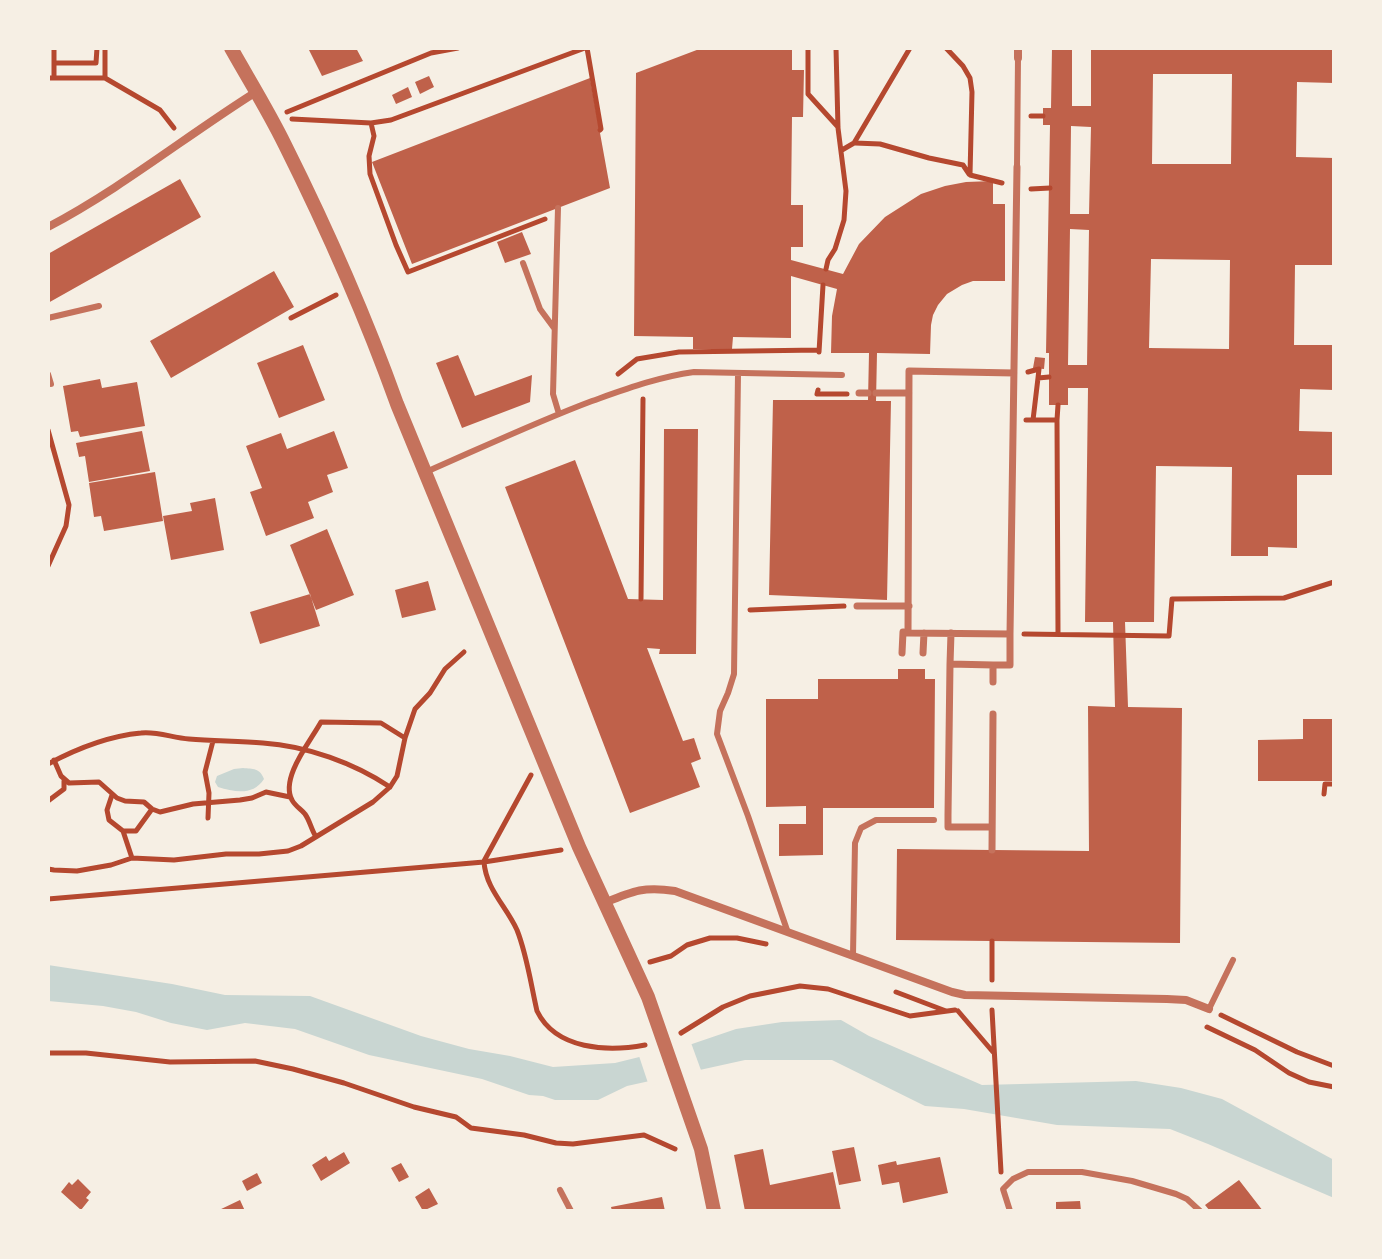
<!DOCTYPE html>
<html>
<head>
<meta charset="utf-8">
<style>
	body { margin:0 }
	#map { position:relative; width:1382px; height:1259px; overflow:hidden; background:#f6efe4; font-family:"IBM Plex Serif",serif }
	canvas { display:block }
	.frame { position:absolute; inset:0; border:50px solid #f6efe4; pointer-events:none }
</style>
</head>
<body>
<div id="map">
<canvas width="1382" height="1259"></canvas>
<div class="frame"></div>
</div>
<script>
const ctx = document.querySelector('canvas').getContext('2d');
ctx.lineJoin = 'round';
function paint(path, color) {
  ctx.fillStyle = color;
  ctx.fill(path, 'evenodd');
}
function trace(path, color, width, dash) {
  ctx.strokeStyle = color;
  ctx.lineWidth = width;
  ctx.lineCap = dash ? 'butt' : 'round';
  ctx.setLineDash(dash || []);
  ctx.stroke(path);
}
paint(new Path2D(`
	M243 768C253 769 260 768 264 779 253 796 235 792 218 787L215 782 217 776 234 769Z
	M48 965 172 984 225 995 310 996 421 1036 469 1049 510 1056 553 1067 615 1063 692 1044 736 1029 782 1022 841 1020 869 1036 982 1085 1136 1081 1181 1088 1222 1099 1334 1160V1198L1208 1144 1170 1129 1057 1125 964 1109 925 1106 832 1060H745L627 1086 598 1100H555L543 1096 529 1095 482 1079 369 1055 295 1029 245 1023 207 1030 171 1023 136 1012 103 1006 48 1001Z`), '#c9d6d2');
paint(new Path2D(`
	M690 1040 702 1073 649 1086 638 1053Z`), '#f6efe4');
paint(new Path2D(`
	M308 48H356L363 61 322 76Z
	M702 48H792V70H804L803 117H792L791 205H803V247H791V260L843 274 859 244 885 217 921 194 945 186 966 182 993 181V204H1005V281H973L962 285 947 294 938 305 933 315 931 325 930 354 877 353 876 401H891L887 600 769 595 773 400H868L869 353H831L832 316 837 289 791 276V338L733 337 732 349H693V337L634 336 636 73Z
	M1052 48H1072V106H1091V48H1334V83L1297 82 1296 157 1334 158 1332 225H1334V265H1295L1294 345H1334V390L1300 389 1299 431 1334 432V475H1297V548L1268 547V556H1231L1232 467 1156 466 1154 622H1125L1128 707 1182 708 1180 943 896 940 897 849 1089 851 1088 706 1115 707 1113 622H1085L1088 388H1068V405H1049V353H1046L1050 125H1043V108H1051ZM1153 74H1232L1231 164H1152ZM1071 126 1091 127 1089 214H1070ZM1070 229 1089 230 1087 365H1068ZM1151 259 1230 260 1229 349 1149 348Z
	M429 76 434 87 420 94 415 82Z
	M590 78 610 188 412 264 372 162Z
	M408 87 412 97 396 104 392 95Z
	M180 179 201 217 48 303V254Z
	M522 232 531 254 505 263 497 242Z
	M274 271 294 307 171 378 150 341Z
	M303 345 325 400 279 418 257 363Z
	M458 355 475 396 532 375 530 402 462 428 436 363Z
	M1035 357 1045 358 1044 369 1033 368Z
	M100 379 102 388 137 382 145 426 80 437 78 431 71 432 63 386Z
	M664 429H698L696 654H659L660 649 647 648 683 741 694 738 701 759 691 763 700 787 630 813 505 487 575 460 628 599 663 600Z
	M142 431 150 471 89 482 85 456 79 457 76 443Z
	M334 431 348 468 327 475 333 492 308 502 314 518 266 536 250 492 262 488 246 446 281 433 287 449Z
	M155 472 163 521 104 531 101 516 94 517 89 483Z
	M215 498 224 550 171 560 163 516 192 511 190 503Z
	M327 529 354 595 316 610 290 545Z
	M428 581 436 610 402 618 395 590Z
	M310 594 320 626 260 644 250 612Z
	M898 669H925V679H935L934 808H823V855L779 856V824H806V806L766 807V699H818V679H898Z
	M1303 719H1334V781H1258V740L1303 739Z
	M854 1147 861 1181 839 1185 832 1151Z
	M763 1149 770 1185 833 1172 841 1211H745L734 1155Z
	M344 1152 350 1163 321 1181 312 1165 326 1156 329 1161Z
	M940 1157 948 1193 903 1203 899 1182 882 1185 878 1165 896 1161 897 1165Z
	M401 1163 409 1177 399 1182 391 1168Z
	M257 1173 262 1183 247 1191 242 1181Z
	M78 1179 91 1192 86 1198 89 1200 81 1210 61 1192 69 1182 72 1185Z
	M1239 1180 1263 1211H1210L1205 1205Z
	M429 1188 438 1204 423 1211 415 1197Z
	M662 1197 665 1211H612L611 1207Z
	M240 1200 245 1211H217Z
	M1080 1201 1081 1211H1056V1202Z`), '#bf614a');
trace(new Path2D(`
	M587 48 601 129 600 130
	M808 48V94L838 127
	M946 48 963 66 970 78 972 92 970 175 1002 183
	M54 63H96L97 48
	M48 78H105L160 110 174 128
	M54 78V48
	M105 78V48
	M287 112 431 53 458 48
	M1031 116H1043
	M292 119 371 123 391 120 585 48
	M371 123 374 136 369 156 370 174 396 245 408 272 545 219
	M855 143 880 144 929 158 963 165 969 174
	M842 150 854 143 910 48
	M1031 189 1050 188
	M826 269 828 260 835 249 844 220 846 191 838 128 836 48
	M291 318 336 295
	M819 352 823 285
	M1028 372 1039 369 1038 378 1049 377
	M618 374 637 359 679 352 819 350
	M818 390 817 394H847
	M1026 420H1057
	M1033 420 1038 378
	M48 430 69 505 66 526 48 566
	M641 599 643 399
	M750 610 844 606
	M1024 634 1169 636 1172 599 1284 598 1334 582
	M1058 634 1057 420 1058 405
	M54 760 61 776 69 783 99 782 117 798 125 801 144 802 152 809 160 812 193 804 240 800 252 798 266 792 290 797
	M48 764C76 749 109 736 141 733 157 731 173 738 189 739 214 741 239 741 263 743 307 746 354 763 390 787L397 776 405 738 415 709 430 693 445 669 464 652
	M1324 794 1325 784H1334
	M112 795 107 810 109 820 123 831H136L152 809
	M48 801 64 789V781
	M208 818 209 793 205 772 213 741
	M123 831 132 858
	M316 837C311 829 310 821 305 814 301 809 295 806 292 800 280 778 310 742 321 722L381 723 405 738
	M484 861 531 775
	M484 862C486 889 506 906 517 930 527 955 531 985 537 1011 556 1050 608 1052 645 1045
	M48 869 54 870 77 871 111 865 132 858 174 860 226 854H259L288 851 301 846 373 802 390 787
	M48 899 484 862 561 850
	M992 941V980
	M650 962 671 956 687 945 710 938H737L766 944
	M896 992 946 1011
	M992 1010 1001 1172
	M958 1011 993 1052
	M1221 1015 1297 1052 1334 1066
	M1207 1027 1255 1050 1289 1073 1309 1082 1334 1087
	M681 1033 723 1007 750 996 800 986 828 989 910 1016 955 1010
	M48 1053H86L170 1062 255 1061 293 1069 344 1083 414 1107 456 1117 471 1128 524 1135 556 1143 573 1144 644 1135 675 1149`), '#b5482f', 5);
trace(new Path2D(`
	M1017 167 1018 58
	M558 208 553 394 559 414
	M523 263 540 309 554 328
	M48 318 99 306
	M48 374 51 384
	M738 374 734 674 728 693 720 711 717 734 748 816 787 930
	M426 472C481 448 536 422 592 401 626 389 658 377 694 372L842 375
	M853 955 855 843 861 828 876 820H934
	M1209 1009 1233 960
	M560 1190 571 1211
	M1010 1211 1003 1189 1013 1179 1028 1172H1082L1132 1181 1176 1194 1187 1199 1200 1211`), '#c5725c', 6);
trace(new Path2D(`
	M1014 373 909 371 908 633 1010 634 1017 167
	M859 393H868
	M876 393H909
	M857 606H909
	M902 653 903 632 908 633
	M923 653 924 633
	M950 664 951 633
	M993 682V665H1010V634
	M992 827H948V815L950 664 993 665
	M992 850 993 714`), '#c5725c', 7);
trace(new Path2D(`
	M1018 58V48
	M48 227C122 188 186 136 256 92
	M604 903C633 891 644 886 675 891L952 992 965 995 1167 999 1186 1000 1209 1009`), '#c5725c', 8);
trace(new Path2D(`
	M231 48C249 80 269 112 285 145 327 229 365 315 397 404L579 847 648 997 701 1149 714 1211`), '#c5725c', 14);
</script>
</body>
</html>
